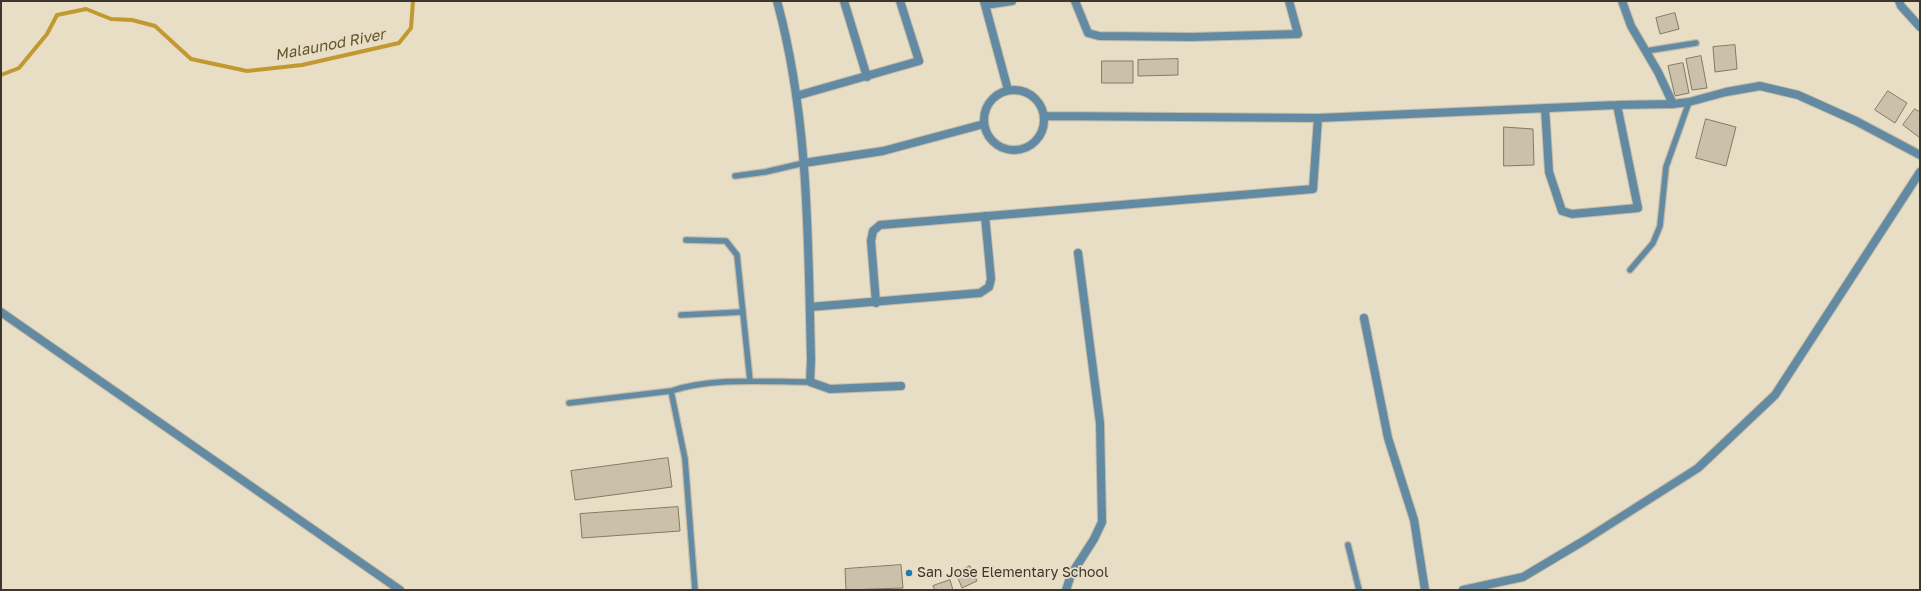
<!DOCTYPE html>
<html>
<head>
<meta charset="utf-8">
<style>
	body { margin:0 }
	#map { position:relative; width:1921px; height:591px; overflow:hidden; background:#e8ddc5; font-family:"Golos Text",sans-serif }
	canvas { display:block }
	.frame { position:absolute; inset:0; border:2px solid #3b372e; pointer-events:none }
</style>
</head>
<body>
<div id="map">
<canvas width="1921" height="591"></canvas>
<div class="frame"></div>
</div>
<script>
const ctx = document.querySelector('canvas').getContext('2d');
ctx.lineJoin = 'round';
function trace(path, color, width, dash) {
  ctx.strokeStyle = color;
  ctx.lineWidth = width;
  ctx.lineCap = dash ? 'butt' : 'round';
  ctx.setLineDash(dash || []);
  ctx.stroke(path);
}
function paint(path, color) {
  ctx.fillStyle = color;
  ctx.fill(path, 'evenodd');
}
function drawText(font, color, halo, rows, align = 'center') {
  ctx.font = font + ' "Golos Text",sans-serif';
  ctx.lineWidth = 3.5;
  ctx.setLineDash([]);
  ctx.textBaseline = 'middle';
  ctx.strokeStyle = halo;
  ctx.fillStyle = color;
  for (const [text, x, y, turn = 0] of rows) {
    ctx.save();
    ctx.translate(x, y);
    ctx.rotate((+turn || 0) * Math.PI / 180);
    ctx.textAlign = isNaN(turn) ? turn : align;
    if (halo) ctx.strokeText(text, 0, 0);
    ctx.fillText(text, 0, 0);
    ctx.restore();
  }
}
trace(new Path2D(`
	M1 75 19 68 47 34 57 15 86 9 111 19 132 20 155 26 191 59 247 71 302 65 399 43 411 28 413 1`), '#c29930', 4);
const building = new Path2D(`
	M1675 13 1679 29 1660 34 1656 18Z
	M1735 45 1737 69 1715 72 1713 47Z
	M1701 56 1707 88 1692 90 1686 59Z
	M1178 59V75L1138 76V60Z
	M1102 61H1133V83H1102Z
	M1683 63 1689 93 1675 96 1668 66Z
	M1888 91 1907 103 1895 123 1875 110Z
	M1915 109 1920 112V138L1903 125Z
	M1706 119 1736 127 1726 166 1696 158Z
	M1504 127 1533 129 1534 165 1504 166Z
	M668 458 672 487 575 500 571 471Z
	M678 507 680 531 582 538 580 514Z
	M901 565 903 588 846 590 845 569Z
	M970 566 977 581 962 588 956 573Z
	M950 580 953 590H935L933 586Z`);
paint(building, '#cbc1aa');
trace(building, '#837a64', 1);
const service = new Path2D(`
	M1646 51 1696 43
	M735 176 765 172 804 163
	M686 240 726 241 737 255 750 381
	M1630 270 1653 243 1660 226 1666 167 1689 102
	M681 315 743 312
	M569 403 671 391
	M1348 545 1359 590
	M695 590 685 459 671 391C713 377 766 382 810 382`);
const minor = new Path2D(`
	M777 1C809 118 808 240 811 360L810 382 830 389 901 386
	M844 1 867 77
	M984 1 1008 90
	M1075 1 1088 33 1099 36 1192 37 1298 34 1289 1
	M1622 1 1631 26 1658 72 1673 104
	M1899 1 1901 6 1920 27
	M985 5 1012 1
	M984 120a30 30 0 1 1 60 0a30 30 0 1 1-60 0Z
	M796 96 919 61 900 1
	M1545 108 1549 172 1562 211 1572 214 1638 208 1617 105
	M1044 116 1318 118 1617 105 1673 104 1689 102 1726 92 1760 86 1798 95 1856 121 1920 155
	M804 163 883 151 984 124
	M876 303 871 241 873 231 880 225 1313 189 1318 118
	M810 307 980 293 989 287 991 279 985 216
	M1 312 400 590
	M1364 318 1388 438 1414 520 1425 590
	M1066 590 1071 575 1094 539 1102 522 1100 423 1078 253
	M1463 590 1523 577 1585 540 1698 468 1775 395 1920 172`);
trace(service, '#c5bca7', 8);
trace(minor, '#c5bca7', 10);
trace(service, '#638aa3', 5.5);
trace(minor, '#638aa3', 8);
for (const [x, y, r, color] of [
	[909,573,4,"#207ca9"]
]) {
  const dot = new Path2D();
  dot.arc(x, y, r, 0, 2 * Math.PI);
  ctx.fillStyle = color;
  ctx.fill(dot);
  trace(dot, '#e8ddc5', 1.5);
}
drawText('14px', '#3b372e', '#e8ddc5', [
	["San Jose Elementary School",917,573]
], 'left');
drawText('italic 15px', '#645229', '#e8ddc5', [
	["Malaunod River",330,45,-11]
]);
</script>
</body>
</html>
